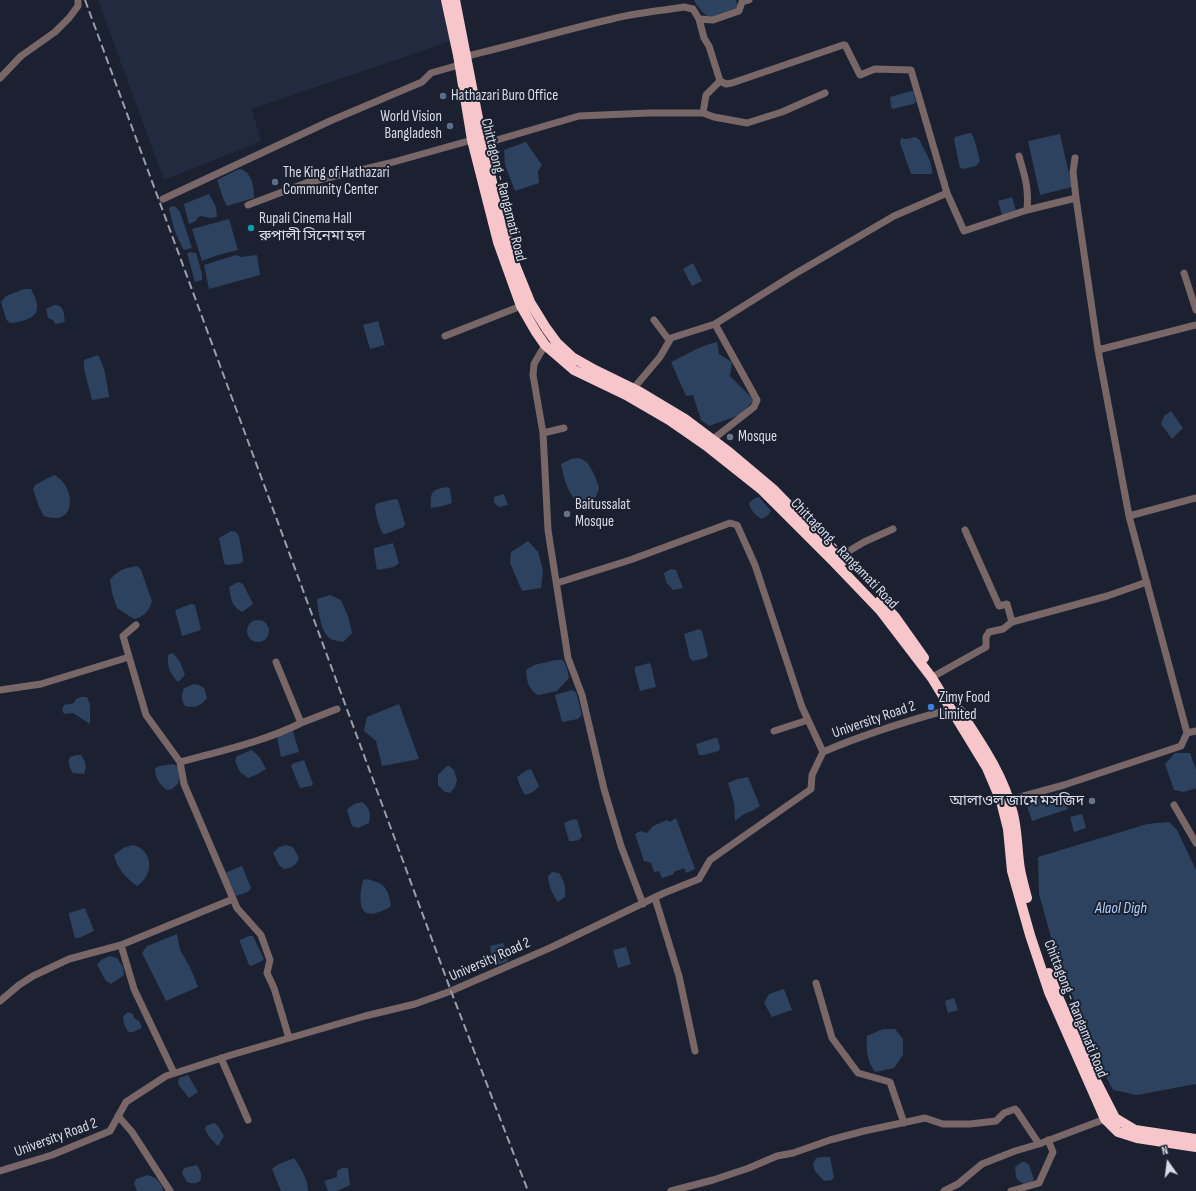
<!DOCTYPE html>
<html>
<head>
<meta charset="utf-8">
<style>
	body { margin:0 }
	#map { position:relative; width:1196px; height:1191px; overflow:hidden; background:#1b2130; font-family:"Sofia Sans Condensed",sans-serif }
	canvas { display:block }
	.north { position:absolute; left:1148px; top:1143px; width:40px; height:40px; -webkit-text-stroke:3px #1b2130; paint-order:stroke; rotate:346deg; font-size:11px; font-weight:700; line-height:16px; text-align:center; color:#d8dce7 }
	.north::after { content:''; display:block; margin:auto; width:14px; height:18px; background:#d8dce7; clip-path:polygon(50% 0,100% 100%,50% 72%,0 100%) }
</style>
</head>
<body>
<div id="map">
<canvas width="1196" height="1191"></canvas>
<div class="north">N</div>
</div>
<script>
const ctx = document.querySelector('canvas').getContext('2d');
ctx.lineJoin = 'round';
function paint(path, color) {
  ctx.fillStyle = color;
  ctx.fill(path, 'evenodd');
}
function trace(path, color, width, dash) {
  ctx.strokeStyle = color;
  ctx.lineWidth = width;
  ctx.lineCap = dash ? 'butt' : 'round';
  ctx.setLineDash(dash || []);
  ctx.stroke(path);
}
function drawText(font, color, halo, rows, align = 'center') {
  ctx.font = font + ' "Sofia Sans Condensed","Noto Sans Bengali",sans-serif';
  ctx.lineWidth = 4;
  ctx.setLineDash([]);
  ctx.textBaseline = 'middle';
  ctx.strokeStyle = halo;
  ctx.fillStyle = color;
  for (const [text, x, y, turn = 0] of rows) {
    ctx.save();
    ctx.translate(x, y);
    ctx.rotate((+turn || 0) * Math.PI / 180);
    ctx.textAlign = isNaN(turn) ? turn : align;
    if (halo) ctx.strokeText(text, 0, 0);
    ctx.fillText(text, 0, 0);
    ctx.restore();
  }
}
paint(new Path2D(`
	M98 0H441L451 41 252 109 261 141 164 180Z`), '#222a3f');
paint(new Path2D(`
	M694 0H736L738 7 734 11 710 18C705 16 696 5 694 0Z
	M911 91H913L916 102 913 104 893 109 891 107 890 97Z
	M969 133H971L974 138 980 161 976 166 963 169 960 168 954 140 955 137Z
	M1060 134 1072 187 1040 195 1028 141Z
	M915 137 919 139C924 150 933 162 932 174H911L900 143 901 138 906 139Z
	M526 142 542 165 538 171 539 183 515 191 505 165 504 150Z
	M239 169C252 171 254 187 254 198L227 206 223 198 217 180Z
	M209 194 216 207 217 217 210 218 201 216 197 218 196 221 189 224 184 204Z
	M1012 197 1016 211 1002 215 998 201Z
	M172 206 176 207 180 212 192 248 184 250C176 237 172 223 169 208Z
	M229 219 238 250 218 255 202 261 192 229Z
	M191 252 196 253 202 274V280L195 282 187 253Z
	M236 255 241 257 257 255 260 275 209 289 204 265Z
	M693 263 702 281 692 286 683 269Z
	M24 289H31C39 304 42 316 22 321 18 322 14 323 10 323L6 319 1 302 6 296Z
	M54 305C64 304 64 314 65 322L55 324 53 320 48 318 46 309Z
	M378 321 385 345 370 349 363 325Z
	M717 342 719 354 732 362 730 376 754 400 740 415 709 426 701 420 693 395 686 396 671 362C686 355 701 345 717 342Z
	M98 355C105 367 107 383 109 397L92 400 84 369V360Z
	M1171 411 1183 428 1172 439 1161 424 1164 416Z
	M579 458 587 462 595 476 599 488 596 497 578 503C567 492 564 479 561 464L571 459Z
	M54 475C75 484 79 528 44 516L39 507 33 489 35 485Z
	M447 487 450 489 452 503 443 506 431 508C430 493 431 489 447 487Z
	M504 494 508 505 499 507 494 503V497Z
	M759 497 771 511 767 516 762 519C756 516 750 510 749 503L755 498Z
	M395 499 398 500 405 524 404 527 385 534 382 533C379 525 375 514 375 506L378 503Z
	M231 531 236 532 239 536 243 559V562L238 564 226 565 224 563 219 538Z
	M528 541 538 552 543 570 541 588 522 591 510 563 511 552Z
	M393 543 399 563 394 567 377 570 374 553V548Z
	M137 566 141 570 152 601C149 611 144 617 134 619L117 608 112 593 110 580C118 570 124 568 137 566Z
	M671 569 676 570 683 588 673 590 666 582 664 573Z
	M238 582 243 584 253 604 242 612C231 606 231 598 229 587Z
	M330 595 341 600 348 616 352 633 343 642C340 641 336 641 333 640 321 636 318 610 317 599Z
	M191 604 195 605 201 630 182 636 175 610Z
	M247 631a11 11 0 1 1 22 0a11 11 0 1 1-22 0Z
	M699 629 702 631 708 655 706 658 693 661 690 659 684 634Z
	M173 653 180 662 185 675 178 682C170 674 167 667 168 655Z
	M556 660H563L567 668 569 678 557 691 538 695C528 689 527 682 526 670L534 665Z
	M649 663 651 665 656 687 640 691 635 671V667Z
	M194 684 199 685 204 688 207 698C200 707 195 708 185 706 181 699 181 696 184 688Z
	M572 690 576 692 582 715 578 719 562 722 555 695Z
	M81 697H87L90 705V724L73 713 64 714 62 710 64 705 74 703 76 699Z
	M399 704 419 759 382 766 376 741 364 731 367 717Z
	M293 731 299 752 281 757 277 737Z
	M715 738H717L720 747 719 751 703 755H699L696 744Z
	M252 750 260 758 266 769 256 775 248 778 240 772 235 761 237 756Z
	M1175 753H1190L1196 770V788L1184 792 1174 790 1165 764Z
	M76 755H81C86 762 87 767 84 774L73 773C70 768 67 763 70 757Z
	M304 760 313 784 311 786 300 788 291 766 292 764Z
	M172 764 178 766 179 777 178 784 172 789 167 790C159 784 155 778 155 768L159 766Z
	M448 765 454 770 457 780 455 787 450 793 445 792 438 785V775Z
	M531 769 539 786 533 792 525 795 521 788 517 777 527 770Z
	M748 777 760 806 752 811 744 814 735 821 734 803 728 783 737 779Z
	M1063 791 1068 809 1032 821 1026 803Z
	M362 802C370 808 371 814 369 823L358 828 352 826 347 810 354 804Z
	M1082 814 1086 828 1074 832 1070 817Z
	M676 818 695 869 686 873 684 868 674 872V874L662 878 659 871 654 872 651 863 644 861 635 834 640 831 647 833 653 826 667 820 670 822Z
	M574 819 577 820 582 836C580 841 573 842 569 841L564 823Z
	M1169 822 1177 830 1196 870V1084L1137 1095 1113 1090 1095 1055 1081 1015 1058 962 1039 894 1038 857 1147 824Z
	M133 845C154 850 154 876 137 886 126 878 117 869 114 855L123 848Z
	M286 845 293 847 299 858C296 865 293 868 284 869L279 865 273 853 279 847Z
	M242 866 251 888 248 892 236 896 226 874 227 872Z
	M552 872 559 873C564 880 566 887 565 897L558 902C552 894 549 886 548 876Z
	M368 879C372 881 378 882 381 884 388 889 390 898 391 906 386 910 382 911 376 913 356 919 360 892 363 880Z
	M85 908 94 931 79 938H75L69 915V913Z
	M177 934 180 950 190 967 198 987 166 1001 142 953 147 946Z
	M249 936H253L264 959 262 961 251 966 249 965 240 942V940Z
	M503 943 508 958V961L495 966 492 960 490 946Z
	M626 947 631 964 618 968 613 950Z
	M110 956 117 958 123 967 124 975 111 984 106 981 97 965 101 960Z
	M784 989 792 1010 772 1017 764 1003 769 994Z
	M954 998 958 1010 948 1013 945 1001Z
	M128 1012 133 1014 134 1018 139 1021 142 1028 133 1032H128L124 1024 123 1016Z
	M883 1029H895L903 1039V1055L894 1068 875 1072C867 1061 866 1050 867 1036Z
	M188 1075 198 1092 189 1098 178 1084 179 1078Z
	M214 1123 218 1126 224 1136 218 1146 211 1139 205 1130 206 1126Z
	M822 1157H830L834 1177 832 1180 824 1181 815 1171 813 1164 816 1158Z
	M294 1158C301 1169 308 1179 308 1191H281L272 1169 277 1165Z
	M1022 1162H1025L1029 1165 1034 1179 1032 1182 1024 1184 1019 1181 1016 1177 1015 1167Z
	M197 1165C204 1176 203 1187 187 1182L182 1173 184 1168Z
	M342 1168H348L350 1185 337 1191H328L324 1181 337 1177V1171Z
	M148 1175C156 1177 162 1183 163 1191H137L134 1183 136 1179Z`), '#2c425e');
trace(new Path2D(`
	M699 19 713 20 739 11 742 2 749 0
	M467 56C515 45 563 30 612 19 635 13 660 11 684 7L693 9 699 19 704 38 709 46 720 81
	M0 78 21 56 55 32 69 18 78 6V0
	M703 113 714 117 747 123 782 112 825 93
	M483 144 579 116 649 113H703L706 95 720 81 726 84 732 83 843 45H845L860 75 875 69 911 70 947 193
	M1019 156C1025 177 1029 188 1027 210
	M1075 158 1073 172 1076 198
	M163 199 330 121 422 82 431 73 459 65
	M248 205 306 183 390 163 472 140
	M1184 273 1196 310
	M654 320 669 340
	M445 336 521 306
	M545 345 534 364 533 375 543 433 548 530 568 658 582 695 604 789 621 846 643 904
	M1098 350 1196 325
	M633 389 660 357 671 338 715 324 793 275 894 216 947 193 964 231 1027 210 1076 198 1098 350 1129 516 1196 498
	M543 433 564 428
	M712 440 754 407 757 400 715 324
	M1129 516 1187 733
	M965 530 999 606 1007 604 1012 622
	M839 557 864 542 893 529
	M557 583 630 560 730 523 737 525 755 565 802 707 823 752
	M136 625 123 636 146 715 180 762 184 784 237 908 261 935 270 960 267 973 274 988 289 1038
	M936 675 986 647V637L989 632 1003 629 1012 622 1107 596 1147 582
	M0 690 41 684 129 657
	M301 723 337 709
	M774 731 808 720
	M180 762C220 751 263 742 301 723L276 662
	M1009 800 1064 785 1181 746 1187 733 1196 731
	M1174 805 1196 843
	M655 898 679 976 695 1051
	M121 945 134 989 174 1073
	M816 983 832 1038 858 1073 890 1082 904 1123
	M0 1001 19 985 33 976 69 959 121 945 233 899
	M221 1058 248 1120
	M118 1116 132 1132 170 1191
	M0 1171 52 1155 110 1131 126 1102 166 1076 231 1055 365 1016 415 1004 451 991 552 947 664 893 699 879 710 860 811 789 812 775 823 752C864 734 907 721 951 709
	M671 1191 713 1180 749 1168 777 1156 793 1153 830 1140 864 1131 925 1118 943 1124H970L996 1121 1004 1113 1015 1109 1017 1111 1039 1144 1105 1119
	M944 1191 958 1184 982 1164 1015 1151 1039 1144
	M1011 1191 1039 1183 1053 1152 1048 1140`), '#796667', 7);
trace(new Path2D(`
	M446 0 458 55 472 140 498 242 521 306 536 332 545 345 574 370 626 395 669 420 708 447 761 489 833 561 880 610 932 678 987 768 1001 801 1008 829 1012 871 1030 935 1049 992 1105 1119 1118 1132 1137 1138 1196 1147
	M455 0 483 144 500 216 515 265 530 302 546 328 557 343 572 357 595 370 640 392 685 419 729 452 773 489 843 561
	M880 601 895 617 924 658
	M960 711C981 743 1004 776 1013 814 1017 830 1017 846 1019 862 1020 874 1024 886 1027 898
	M1049 973 1059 999 1094 1077 1115 1118 1135 1130 1196 1139`), '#f6c6ca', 10);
trace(new Path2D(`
	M85 0 451 991 528 1191`), '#9a9eab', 2, [8, 4]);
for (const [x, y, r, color] of [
	[443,96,4,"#5c6f8a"],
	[450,126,4,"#5c6f8a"],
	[275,182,4,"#5c6f8a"],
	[251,228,4,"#0f9aa8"],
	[730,437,4,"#6b7280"],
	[567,514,4,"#6b7280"],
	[931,707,4,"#3f7fe0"],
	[1092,801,4,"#6b7280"]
]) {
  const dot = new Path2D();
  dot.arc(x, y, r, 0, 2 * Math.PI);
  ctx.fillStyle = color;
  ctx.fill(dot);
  trace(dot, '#1b2130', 1.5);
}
drawText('15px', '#d8dce7', '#1b2130', [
	["Hathazari Buro Office",451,96],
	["World Vision",442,117,"right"],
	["Bangladesh",442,134,"right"],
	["The King of Hathazari",283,173],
	["Community Center",283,190],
	["Rupali Cinema Hall",259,219],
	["রুপালী সিনেমা হল",259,236],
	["Mosque",738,437],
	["Baitussalat",575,505],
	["Mosque",575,522],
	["Zimy Food",939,698],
	["Limited",939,715],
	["আলাওল জামে মসজিদ",1084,801,"right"]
], 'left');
drawText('15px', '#d8dce7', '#1b2130', [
	["Chittagong - Rangamati Road",503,190,76],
	["Chittagong - Rangamati Road",844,554,46],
	["University Road 2",874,720,-19],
	["University Road 2",490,960,-24],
	["Chittagong - Rangamati Road",1075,1009,68],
	["University Road 2",56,1138,-20]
]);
drawText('italic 16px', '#afd1fa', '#1b2130', [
	["Alaol Digh",1121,909]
]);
</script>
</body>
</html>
